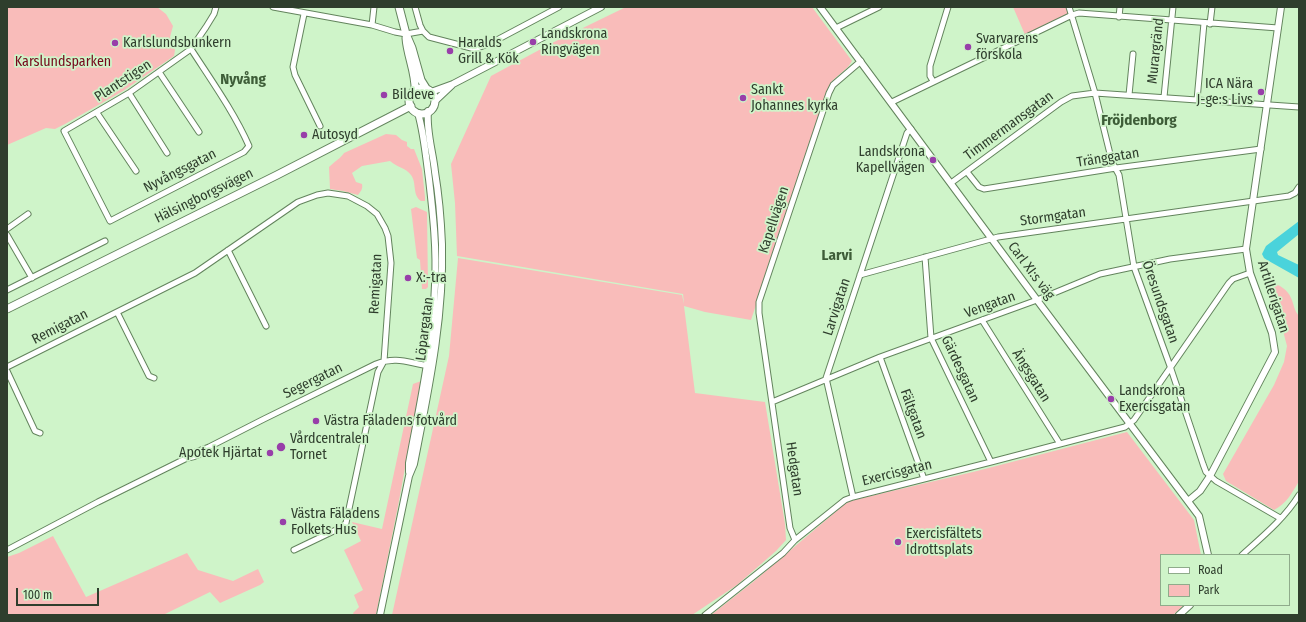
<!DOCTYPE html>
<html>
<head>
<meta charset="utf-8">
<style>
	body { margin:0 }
	#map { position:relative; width:1306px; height:622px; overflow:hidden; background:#cff4c9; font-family:"Fira Sans Condensed",sans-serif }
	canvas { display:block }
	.frame { position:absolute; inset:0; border:8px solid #2f3e2d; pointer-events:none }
	.legend { position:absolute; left:1160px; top:554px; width:130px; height:52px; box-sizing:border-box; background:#cff4c9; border:1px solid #8fab8b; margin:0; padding:5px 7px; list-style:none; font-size:12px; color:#2f3e2d }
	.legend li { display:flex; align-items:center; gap:8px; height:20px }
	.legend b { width:20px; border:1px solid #8fab8b }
	.scale { position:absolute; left:16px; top:588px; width:83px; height:18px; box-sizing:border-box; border:2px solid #2f3e2d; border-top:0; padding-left:5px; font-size:12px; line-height:14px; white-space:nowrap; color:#2f3e2d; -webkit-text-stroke:3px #cff4c9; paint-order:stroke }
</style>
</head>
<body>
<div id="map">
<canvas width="1306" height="622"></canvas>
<div class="frame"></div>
<ul class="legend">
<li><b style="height:5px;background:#fff"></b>Road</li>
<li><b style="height:11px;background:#f9bcba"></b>Park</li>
</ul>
<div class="scale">100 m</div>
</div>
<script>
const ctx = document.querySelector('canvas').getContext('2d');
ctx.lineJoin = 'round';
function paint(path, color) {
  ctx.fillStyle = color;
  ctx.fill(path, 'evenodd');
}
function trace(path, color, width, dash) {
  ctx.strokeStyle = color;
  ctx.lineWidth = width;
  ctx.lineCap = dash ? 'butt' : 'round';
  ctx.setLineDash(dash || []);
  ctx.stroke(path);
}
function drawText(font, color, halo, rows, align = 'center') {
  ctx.font = font + ' "Fira Sans Condensed",sans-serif';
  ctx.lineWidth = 3.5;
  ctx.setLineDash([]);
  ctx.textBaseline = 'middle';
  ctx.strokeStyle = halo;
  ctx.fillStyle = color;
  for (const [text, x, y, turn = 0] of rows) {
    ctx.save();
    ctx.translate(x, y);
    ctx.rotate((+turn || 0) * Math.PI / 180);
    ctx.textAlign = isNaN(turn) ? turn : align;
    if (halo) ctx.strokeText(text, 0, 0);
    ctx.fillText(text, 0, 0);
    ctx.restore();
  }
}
paint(new Path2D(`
	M7 7H157L166 14 173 26 170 37 175 50 174 56 123 91 65 124 55 129 46 128 7 145Z
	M626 7H812L852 61 848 67 832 81 827 92 751 320 705 312 684 306 695 393 765 402 785 524 786 540 776 551 737 585 692 615H392L449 356 458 258 682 295 684 304 683 294 457 256 455 203 451 164 491 76 554 42Z
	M1013 7H1069L1072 15 1026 37Z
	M386 134 396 135 402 140 407 142V146L411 149H414L422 169 425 197V201H421C412 195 417 183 411 175 405 167 398 168 390 161L362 166 352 173 356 182 362 184C363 189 361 191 358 195L343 191 330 189 329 167C333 163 342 157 344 153Z
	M416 207 427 212 428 287 426 289H422L420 260 417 258 411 209Z
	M1271 283C1279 284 1288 290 1291 298 1294 304 1294 311 1299 316V481C1292 493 1287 503 1274 510L1226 481 1223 474 1274 385 1284 362 1287 346 1282 327 1270 295Z
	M421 381 398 506 376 615H354L353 613 359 607 354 595 363 590 344 550 361 541 352 522 382 529 413 384Z
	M1127 432 1194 520 1201 555H1161V605H1184L1173 615H711L753 582 846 503 854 500 977 471Z
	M53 536 86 597 187 553 198 570 233 581 258 569 264 582 260 585 220 603 210 592 163 615H7V557L19 553Z`), '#f9bcba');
paint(new Path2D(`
	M1299 221V234L1277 252 1278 255 1299 265V278L1267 260 1264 258 1262 254 1266 246Z`), '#4ad3db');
const minor = new Path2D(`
	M273 7 372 25 395 32 406 34 423 31
	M415 7 420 25 423 31 429 37 475 49 493 42 559 7
	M1069 7 1095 93 1112 162 1119 175 1134 267 1170 366 1203 464 1206 472 1216 481 1280 518
	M304 14 293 67 295 75 320 126
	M1119 17 1120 7
	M1210 24 1212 7
	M372 25 374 7
	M836 28 879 7
	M191 49C211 80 234 112 249 146L244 152 110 221 64 131 129 93 191 49 206 27 214 14 216 7
	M159 72 199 132
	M933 81 930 76V66L948 7
	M129 93 167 153
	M1129 95 1133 54
	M1164 97 1173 7
	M1197 100 1204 23
	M892 102 1072 15 1079 13 1278 28
	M97 113 136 171
	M967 172 979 187 984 189 1116 168 1261 149
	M951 183 1061 102 1072 96 1095 93 1299 107
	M7 229 28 214
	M7 235 32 278
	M228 250 266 326
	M925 257 931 338 991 462
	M860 275 998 237 1289 196 1295 193 1299 187
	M7 290 105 241
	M117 312 149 376 154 378
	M982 320 1060 444
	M880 357 924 479
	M7 367 195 273 298 202 317 195 328 193 348 196 367 206 377 214 385 228 388 236 391 263 384 361 378 372 346 523 342 527 294 550
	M7 371 35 431 40 433
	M772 402 880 357 1037 300 1100 274 1170 259 1246 249
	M188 458C196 457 201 454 207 449
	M853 497 826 378 907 133 911 129
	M795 540 790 528 759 313V302L829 93 833 85 861 61
	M7 550 98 502 187 458 193 453 209 447 264 419 376 364C396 356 409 363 430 366
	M1242 555C1262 537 1285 518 1299 495
	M705 615 783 553 795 540 845 500 853 497 991 462 1125 427 1134 420 1229 283 1233 279 1250 273`);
const tertiary = new Path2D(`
	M820 7 1037 300 1199 516 1208 555
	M431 92 453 84 601 7
	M435 101 452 85
	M409 472V463C420 404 433 345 435 285 437 250 433 214 429 179 426 157 424 134 418 113
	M1188 501 1200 491 1210 476 1275 352 1272 333 1250 273 1246 249 1281 7
	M380 615 409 476 414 464C428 392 444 319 442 244 441 220 439 196 435 172 433 152 426 131 428 111
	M1179 615 1190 605`);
const secondary = new Path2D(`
	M399 7 406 34 412 48 421 80 426 88
	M406 38C407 55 416 73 415 90
	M409 101a13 13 0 1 1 26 0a13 13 0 1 1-26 0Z
	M7 309 277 175 411 106`);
trace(minor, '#63845d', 7);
trace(tertiary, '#63845d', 8);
trace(secondary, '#63845d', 9);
trace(minor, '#fff', 5);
trace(tertiary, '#fff', 6);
trace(secondary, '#fff', 7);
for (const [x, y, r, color] of [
	[533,42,4,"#983ea9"],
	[115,43,4,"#983ea9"],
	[968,47,4,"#983ea9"],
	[450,51,4,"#983ea9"],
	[1261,92,4,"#983ea9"],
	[384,95,4,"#983ea9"],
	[743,98,4,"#983ea9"],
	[304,135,4,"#983ea9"],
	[933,160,4,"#983ea9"],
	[408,278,4,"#983ea9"],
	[1111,399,4,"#983ea9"],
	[316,421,4,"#983ea9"],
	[281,447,5,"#983ea9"],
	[270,453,4,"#983ea9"],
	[283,522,4,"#983ea9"],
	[898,542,4,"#983ea9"]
]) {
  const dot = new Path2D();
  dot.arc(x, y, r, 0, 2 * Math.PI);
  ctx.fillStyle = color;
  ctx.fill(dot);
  trace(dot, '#cff4c9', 1.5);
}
drawText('14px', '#2f3e2d', '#cff4c9', [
	["Landskrona",541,34],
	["Ringvägen",541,50],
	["Svarvarens",976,39],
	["förskola",976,55],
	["Karlslundsbunkern",123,43],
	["Haralds",458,43],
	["Grill & Kök",458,59],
	["ICA Nära",1253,84,"right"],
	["J-ge:s Livs",1253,100,"right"],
	["Sankt",751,90],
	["Johannes kyrka",751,106],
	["Bildeve",392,95],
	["Autosyd",312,135],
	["Landskrona",925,152,"right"],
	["Kapellvägen",925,168,"right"],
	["X:-tra",416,278],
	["Landskrona",1119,391],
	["Exercisgatan",1119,407],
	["Västra Fäladens fotvård",324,421],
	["Vårdcentralen",290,439],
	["Tornet",290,455],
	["Apotek Hjärtat",262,453,"right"],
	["Västra Fäladens",291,514],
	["Folkets Hus",291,530],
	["Exercisfältets",906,534],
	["Idrottsplats",906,550]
], 'left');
drawText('14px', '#2f3e2d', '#cff4c9', [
	["Murargränd",1156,51,-84],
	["Plantstigen",123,81,-33],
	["Timmermansgatan",1009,126,-36],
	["Tränggatan",1108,158,-9],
	["Nyvångsgatan",180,171,-27],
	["Hälsingborgsvägen",204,196,-26],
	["Stormgatan",1053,217,-8],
	["Kapellvägen",774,220,-72],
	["Carl XI:s väg",1031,271,53],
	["Remigatan",376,284,-87],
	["Artillerigatan",1273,297,72],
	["Öresundsgatan",1160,302,71],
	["Vengatan",990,305,-20],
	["Larvigatan",837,307,-72],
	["Remigatan",60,327,-27],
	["Löpargatan",425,329,-83],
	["Gärdesgatan",960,369,65],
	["Ängsgatan",1031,376,58],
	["Segergatan",313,381,-26],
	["Fältgatan",913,414,70],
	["Hedgatan",794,469,82],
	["Exercisgatan",897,473,-14]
]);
drawText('14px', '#76071b', '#cff4c9', [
	["Karslundsparken",63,62]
]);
drawText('bold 15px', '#3e5d38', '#cff4c9', [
	["Nyvång",243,80],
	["Fröjdenborg",1139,121],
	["Larvi",837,256]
]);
</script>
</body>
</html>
